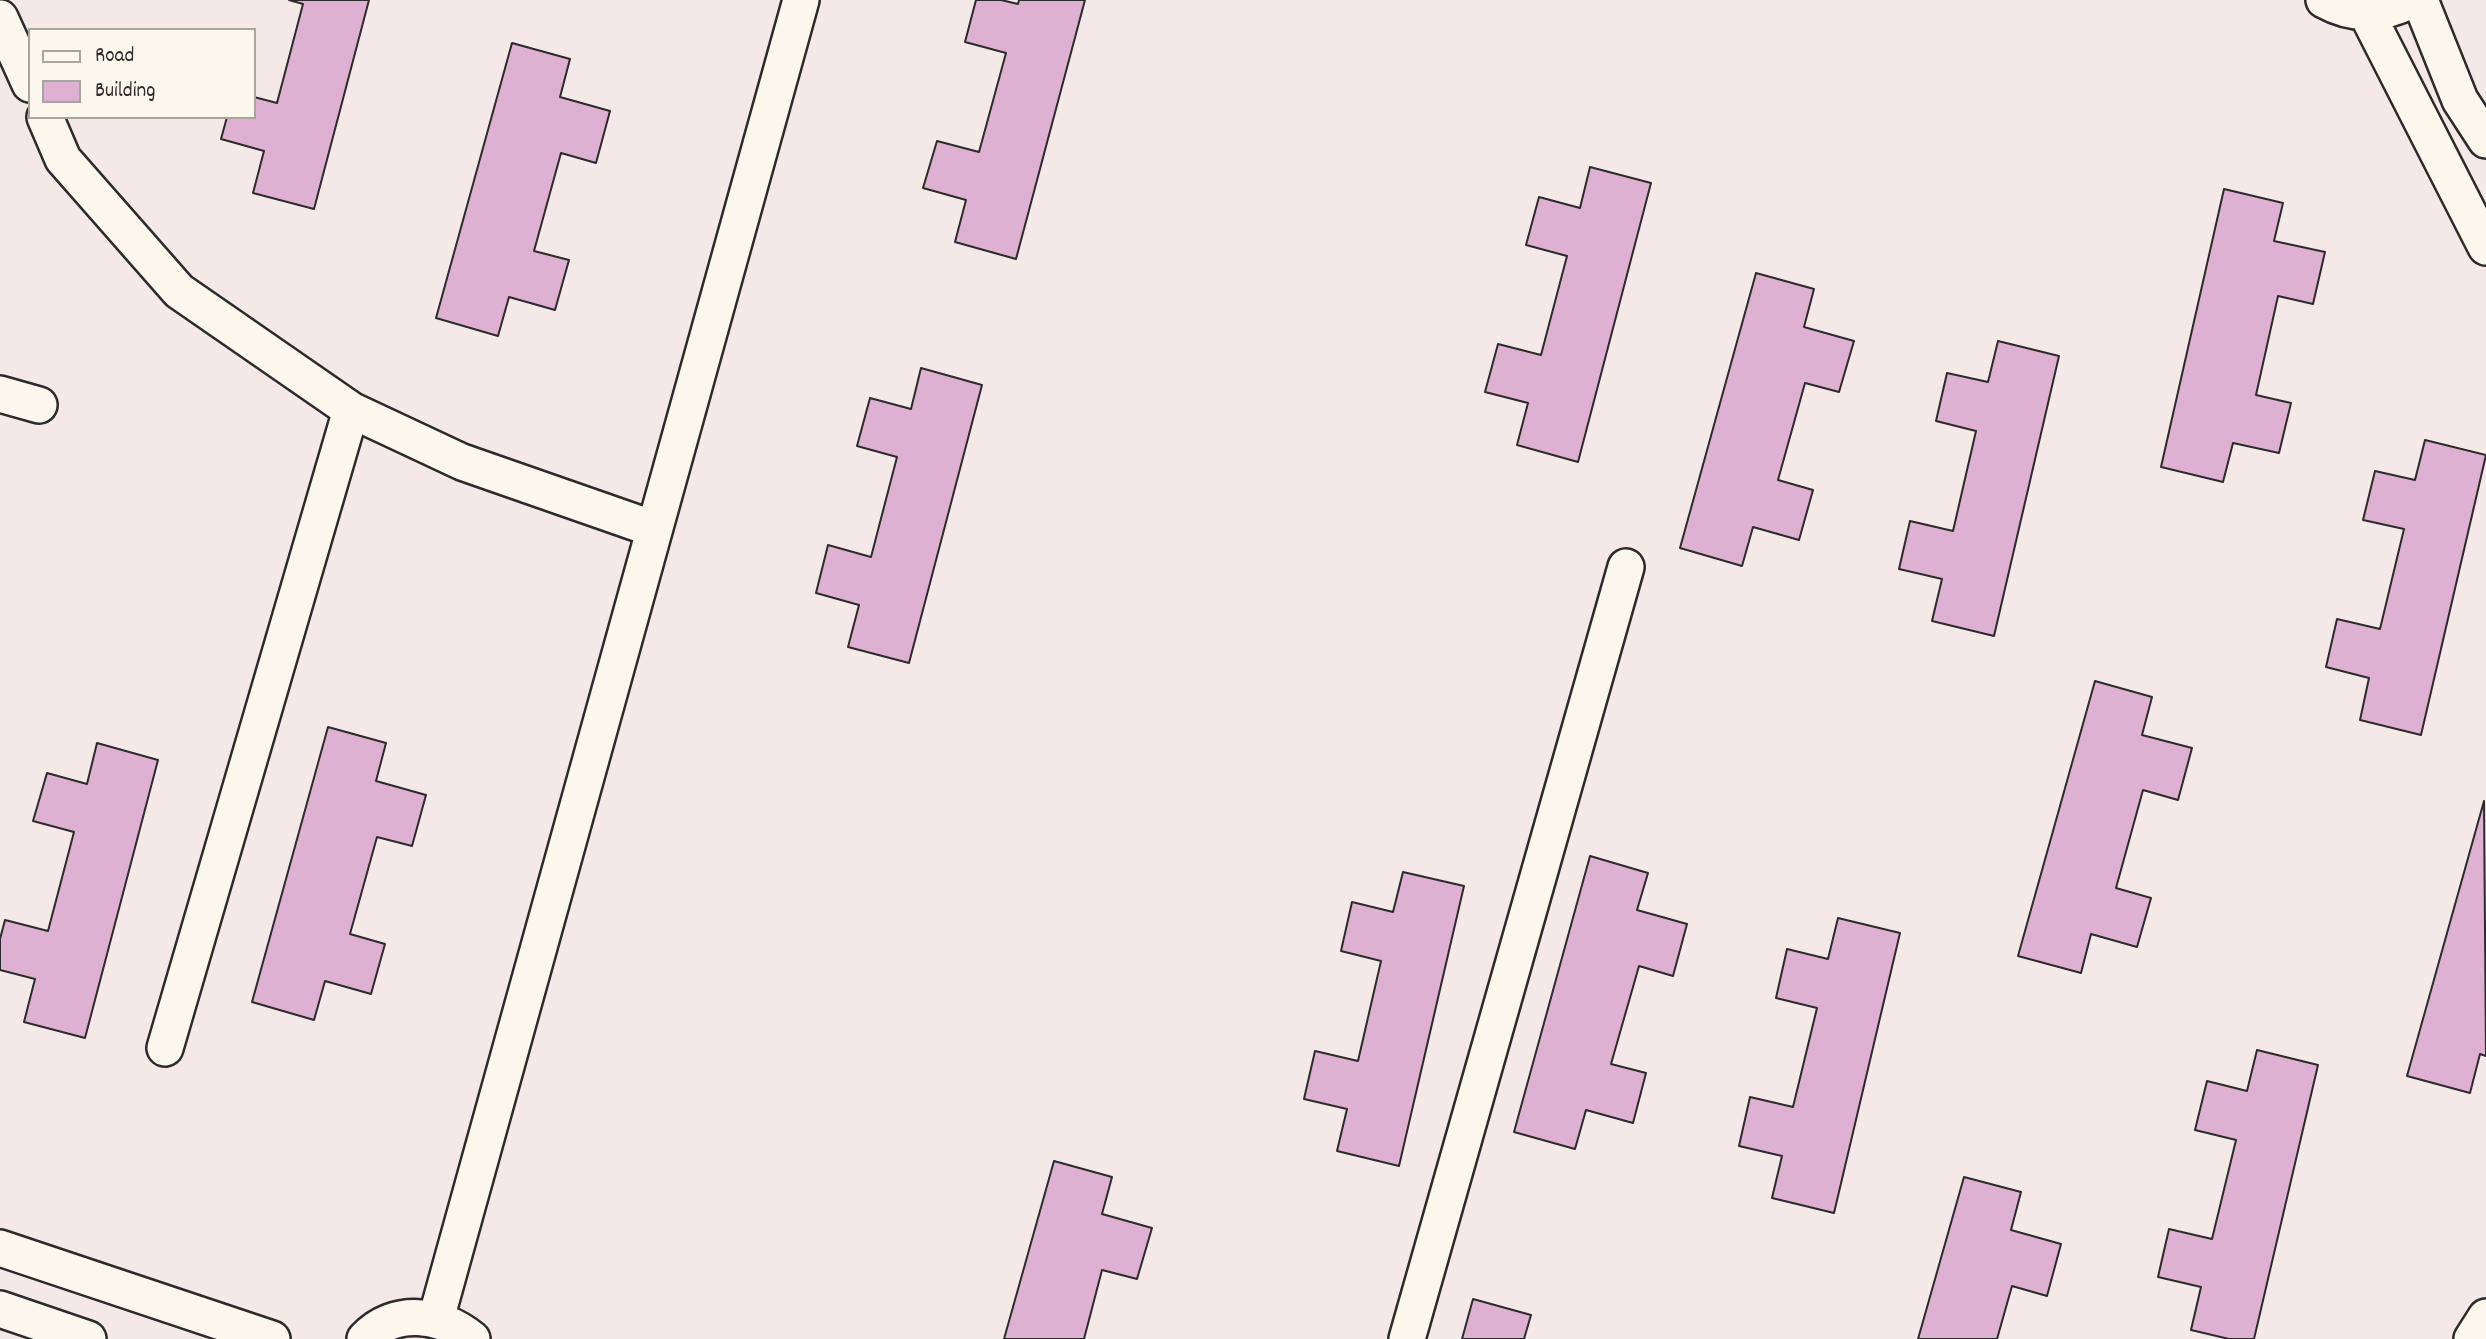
<!DOCTYPE html>
<html>
<head>
<meta charset="utf-8">
<style>
	body { margin:0 }
	#map { position:relative; width:2486px; height:1339px; overflow:hidden; background:#f5e9e7; font-family:Dekko,sans-serif }
	canvas { display:block }
	.legend { position:absolute; left:28px; top:28px; width:228px; height:91px; box-sizing:border-box; background:#fbf7ec; border:2px solid #a8a59f; margin:0; padding:9px 12px; list-style:none; font-size:21px; color:#2b2b2b }
	.legend li { display:flex; align-items:center; gap:14px; height:35px }
	.legend b { width:35px; border:2px solid #a8a59f }
</style>
</head>
<body>
<div id="map">
<canvas width="2486" height="1339"></canvas>
<ul class="legend">
<li><b style="height:9px;background:#fbf7ec"></b>Road</li>
<li><b style="height:19px;background:#deb0d2"></b>Building</li>
</ul>
</div>
<script>
const ctx = document.querySelector('canvas').getContext('2d');
ctx.lineJoin = 'round';
function paint(path, color) {
  ctx.fillStyle = color;
  ctx.fill(path, 'evenodd');
}
function trace(path, color, width, dash) {
  ctx.strokeStyle = color;
  ctx.lineWidth = width;
  ctx.lineCap = dash ? 'butt' : 'round';
  ctx.setLineDash(dash || []);
  ctx.stroke(path);
}
const building = new Path2D(`
	M289 0H369L314 209 253 193 264 151 221 139 227 117H254V97L277 103 303 4Z
	M976 0H1001L1018 4 1019 0H1085L1016 259 955 242 966 200 923 188 937 141 979 152 1006 53 965 42Z
	M512 43 570 59 560 97 610 111 596 163 561 153 534 251 569 260 555 310 509 297 498 336 436 318Z
	M1590 167 1651 183 1578 462 1517 445 1528 403 1485 392 1498 344 1541 355 1567 256 1526 245 1539 197 1580 208Z
	M2224 189 2283 203 2274 241 2325 252 2313 304 2278 296 2256 395 2291 403 2279 453 2233 443 2223 482 2161 467Z
	M1756 273 1814 289 1804 327 1854 341 1839 392 1805 383 1778 480 1813 490 1799 540 1753 527 1742 566 1680 548Z
	M1998 341 2059 356 1994 636 1932 621 1942 579 1899 569 1910 521 1953 531 1976 431 1936 421 1947 373 1988 382Z
	M921 368 982 385 909 663 848 647 859 605 816 593 828 545 871 557 897 457 857 446 870 398 911 409Z
	M2425 440 2486 455 2421 735 2360 720 2369 678 2326 667 2337 619 2380 629 2404 529 2363 520 2375 471 2415 480Z
	M2095 681 2152 697 2142 735 2192 748 2178 800 2143 790 2116 888 2151 898 2137 947 2091 934 2081 973 2018 956Z
	M328 727 386 743 376 781 426 795 412 846 377 837 350 934 385 944 371 994 325 981 314 1020 252 1002Z
	M97 743 158 760 85 1038 24 1022 35 979 0 970V939L5 920 48 931 74 832 33 821 47 773 87 784Z
	M2484 801 2486 1056 2480 1054 2470 1093 2407 1076Z
	M1590 856 1648 873 1637 910 1687 924 1673 976 1639 966 1611 1064 1646 1073 1633 1123 1586 1110 1575 1149 1514 1132Z
	M1403 872 1464 886 1399 1166 1337 1151 1347 1109 1304 1099 1315 1051 1358 1061 1381 961 1341 951 1352 902 1393 912Z
	M1838 918 1900 933 1834 1213 1772 1198 1782 1156 1739 1146 1750 1097 1793 1107 1817 1008 1776 998 1787 949 1828 959Z
	M2257 1050 2318 1065 2254 1339H2229L2191 1330 2201 1287 2158 1277 2169 1229 2212 1239 2236 1140 2195 1130 2207 1081 2247 1091Z
	M1054 1161 1112 1177 1102 1214 1152 1228 1137 1279 1102 1270 1084 1339H1004Z
	M1964 1177 2021 1192 2011 1230 2061 1244 2047 1296 2012 1286 1997 1339H1918Z
	M1473 1299 1531 1315 1524 1339H1462Z`);
paint(building, '#deb0d2');
trace(building, '#2b2b2b', 2);
const street = new Path2D(`
	M2324 0C2353 16 2381 16 2411 0
	M2420 0 2460 100 2486 140
	M2367 14 2486 247
	M0 18 30 84
	M45 117 63 159 179 291 351 410 462 462 654 529
	M0 394 39 405
	M165 1048 351 410
	M0 1248 272 1339
	M0 1309 88 1339
	M436 1319 801 0
	M365 1339C394 1307 442 1314 472 1339
	M1407 1339 1626 567
	M2472 1339 2486 1317`);
trace(street, '#2b2b2b', 40);
trace(street, '#fbf7ec', 35);
</script>
</body>
</html>
